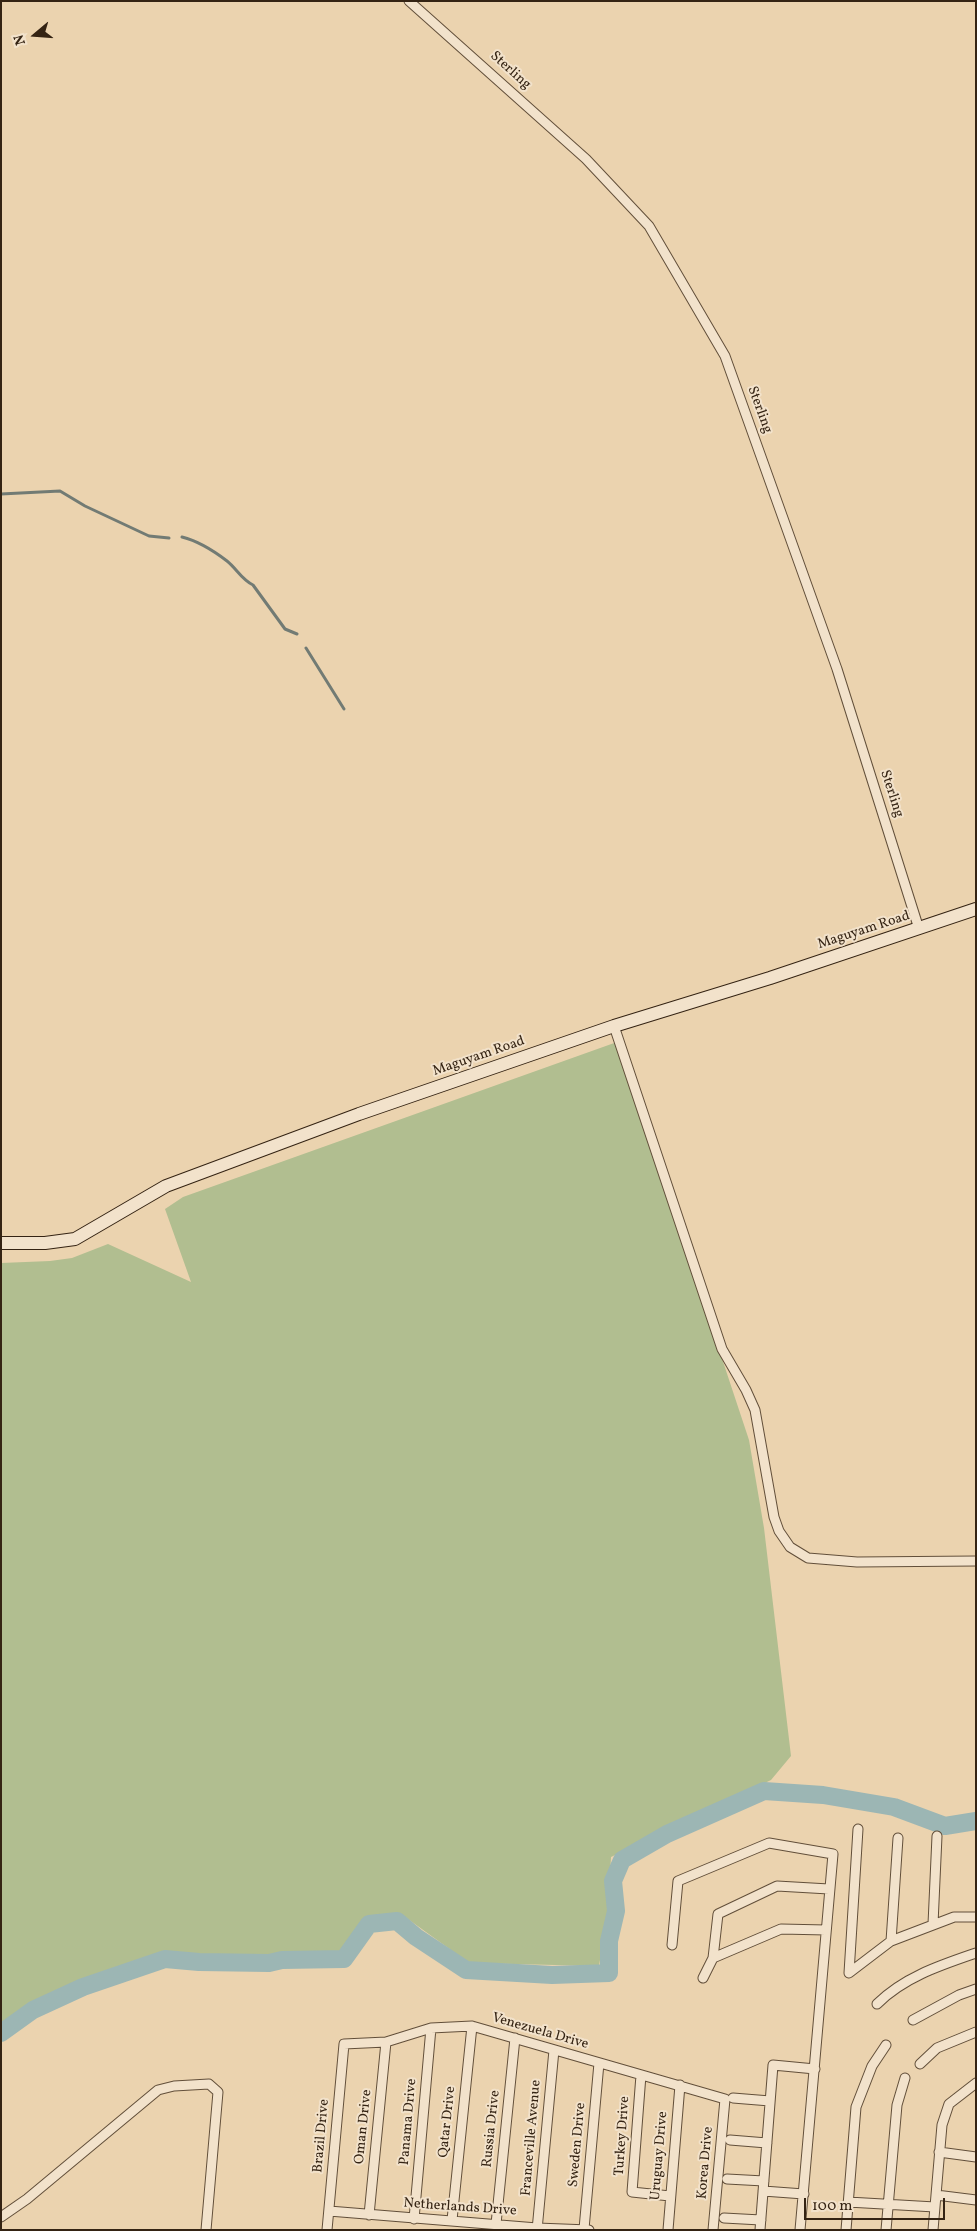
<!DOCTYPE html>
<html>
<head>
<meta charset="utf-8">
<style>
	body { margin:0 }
	#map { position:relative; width:977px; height:2231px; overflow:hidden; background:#ebd3af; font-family:Vollkorn,serif }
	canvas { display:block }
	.frame { position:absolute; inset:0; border:2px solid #342313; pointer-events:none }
	.north { position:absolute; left:10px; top:10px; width:50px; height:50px; -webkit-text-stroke:4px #f2e2cb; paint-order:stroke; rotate:252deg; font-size:14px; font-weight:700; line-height:20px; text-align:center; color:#342313 }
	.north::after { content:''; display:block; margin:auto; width:18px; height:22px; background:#342313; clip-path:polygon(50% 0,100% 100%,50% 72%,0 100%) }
	.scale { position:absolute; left:804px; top:2198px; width:141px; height:22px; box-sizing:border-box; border:2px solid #342313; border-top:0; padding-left:6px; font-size:15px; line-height:18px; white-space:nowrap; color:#342313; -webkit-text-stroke:4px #f2e2cb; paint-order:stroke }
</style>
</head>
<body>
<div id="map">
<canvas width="977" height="2231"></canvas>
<div class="frame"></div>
<div class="north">N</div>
<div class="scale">100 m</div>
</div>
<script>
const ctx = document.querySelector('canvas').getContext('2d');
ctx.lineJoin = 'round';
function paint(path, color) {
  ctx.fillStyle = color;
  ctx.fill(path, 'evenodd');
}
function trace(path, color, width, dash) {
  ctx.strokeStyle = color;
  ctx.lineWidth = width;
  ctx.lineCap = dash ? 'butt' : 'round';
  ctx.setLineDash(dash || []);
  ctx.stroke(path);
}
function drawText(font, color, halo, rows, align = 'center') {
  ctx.font = font + ' Vollkorn,serif';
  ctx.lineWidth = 4;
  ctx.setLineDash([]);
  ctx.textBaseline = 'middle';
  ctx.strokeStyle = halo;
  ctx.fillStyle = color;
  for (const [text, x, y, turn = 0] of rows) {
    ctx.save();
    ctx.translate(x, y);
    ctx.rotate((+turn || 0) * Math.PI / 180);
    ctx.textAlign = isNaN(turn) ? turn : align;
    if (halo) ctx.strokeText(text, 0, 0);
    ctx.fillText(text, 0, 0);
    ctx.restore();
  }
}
paint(new Path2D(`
	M617 1042 749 1440 764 1528 791 1756 771 1780 611 1857 608 1911 599 1966 469 1963 401 1914 365 1921 341 1955 200 1958 162 1955 86 1982 33 2007 1 2029V1263L50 1261 72 1258 108 1244 191 1282 165 1209 183 1197Z`), '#b1be90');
trace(new Path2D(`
	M1 494 60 491 85 506 149 536 169 538
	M182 537C198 541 214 551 227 561 237 569 241 579 253 585L285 629 297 634
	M306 648 344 709`), '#727b74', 3);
trace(new Path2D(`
	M1 2033 33 2010 83 1987 165 1959 199 1962 269 1963 282 1960 344 1959 369 1924 397 1921 416 1937 466 1970 552 1975 609 1973V1941L616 1911 613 1881 622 1860 667 1834 764 1791 823 1795 894 1807 945 1826 976 1821`), '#9cb6b4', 18);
const minor = new Path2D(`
	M409 1 586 159 649 226 725 356 837 669 919 929
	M614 1026 722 1349 746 1390 755 1410 774 1517 779 1531 790 1547 808 1558 857 1562 976 1561
	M933 1924 937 1836
	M891 1941 898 1838
	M672 1945 678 1881 769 1843 833 1854 800 2230
	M713 1958 781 1929 826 1930
	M849 1973 858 1829
	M849 1973 891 1941 954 1917H976
	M703 1978 713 1958 718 1914 777 1886 829 1889
	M877 2004C904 1977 941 1965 976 1953
	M913 2020 959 1995 976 1989
	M920 2064 937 2048 976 2032
	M641 2075 632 2192 670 2196
	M733 2098 770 2101
	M730 2140 767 2143
	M939 2152 976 2157
	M727 2179 764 2181
	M763 2191 804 2194
	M936 2195 976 2200
	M848 2202 935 2207
	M329 2211 537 2228 589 2230
	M369 2215 386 2042
	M1 2217 27 2199 158 2090 174 2086 209 2084 218 2092 206 2230
	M724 2218 761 2220
	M414 2219 431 2028
	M452 2220 472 2026
	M496 2224 515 2038
	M584 2229 599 2063
	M327 2230 344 2044 386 2042 431 2028 472 2026 725 2099 713 2230
	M537 2230 554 2050
	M668 2230 680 2085
	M760 2230 773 2065 815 2069
	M846 2230 856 2107 872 2066 886 2045
	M886 2230 897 2105 905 2078
	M933 2230 942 2125 949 2104 976 2083`);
const secondary = new Path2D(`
	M1 1243H45L75 1239 166 1186 359 1114 614 1026 770 978 976 909`);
trace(minor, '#624f3a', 11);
trace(secondary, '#342313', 14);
trace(minor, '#f2e2cb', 9);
trace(secondary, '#f2e2cb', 12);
drawText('14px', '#342313', '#f2e2cb', [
	["Sterling",510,71,42],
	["Sterling",759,410,70],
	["Sterling",891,794,72],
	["Maguyam Road",864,931,-18],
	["Maguyam Road",479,1057,-19],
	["Venezuela Drive",540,2032,16],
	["Panama Drive",409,2122,-85],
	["Qatar Drive",448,2122,-84],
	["Oman Drive",364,2127,-84],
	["Russia Drive",492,2129,-84],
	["Brazil Drive",322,2136,-85],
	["Turkey Drive",623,2136,-86],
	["Franceville Avenue",532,2138,-85],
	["Sweden Drive",578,2145,-85],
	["Uruguay Drive",660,2156,-85],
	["Korea Drive",706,2163,-85],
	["Netherlands Drive",460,2208,4]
]);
</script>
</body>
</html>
